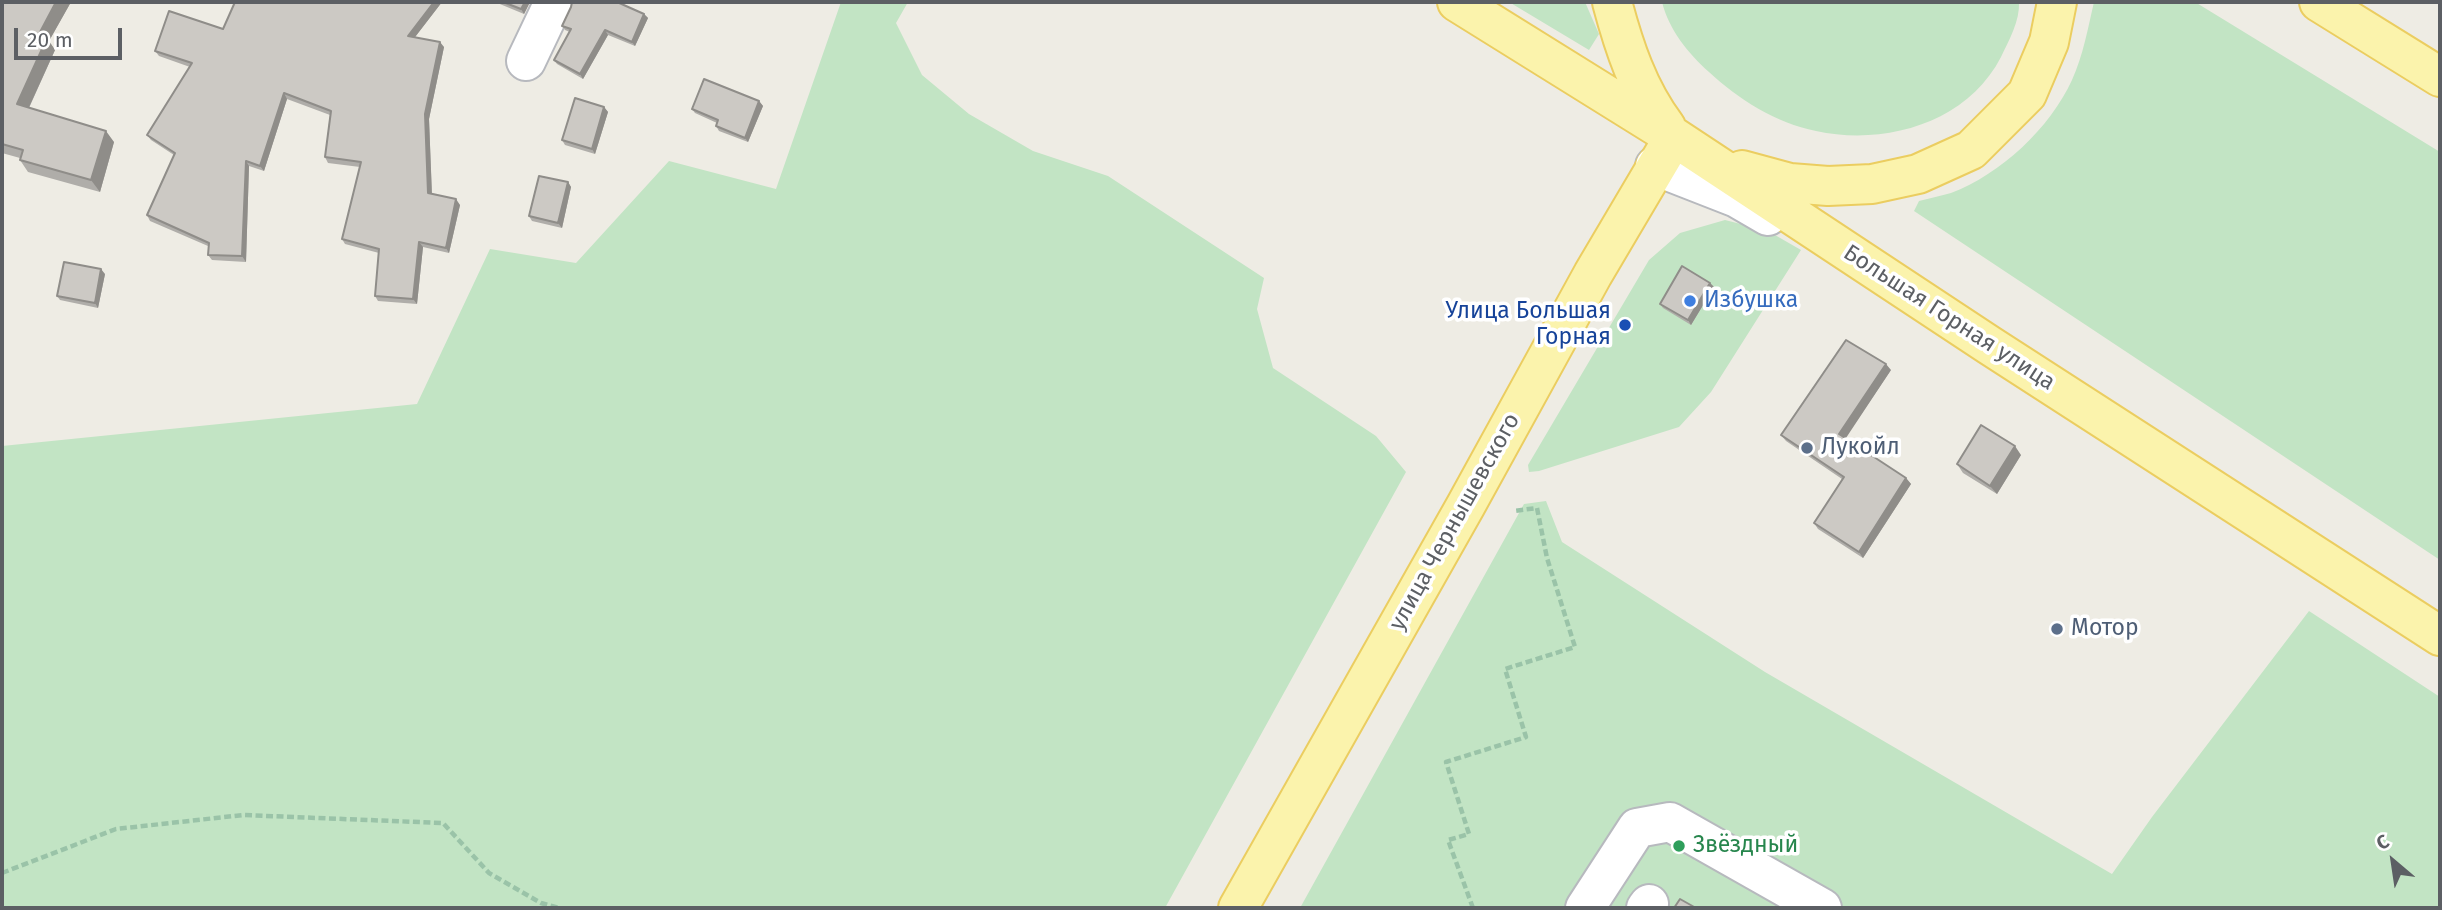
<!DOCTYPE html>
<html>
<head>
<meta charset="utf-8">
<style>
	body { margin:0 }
	#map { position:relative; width:2442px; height:910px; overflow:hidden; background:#eeece4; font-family:"Fira Sans",sans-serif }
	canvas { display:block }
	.frame { position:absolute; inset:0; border:4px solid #5c5f64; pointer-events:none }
	.north { position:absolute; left:2358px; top:826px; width:70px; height:70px; -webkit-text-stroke:5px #fff; paint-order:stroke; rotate:331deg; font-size:19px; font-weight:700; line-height:28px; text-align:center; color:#5c5f64 }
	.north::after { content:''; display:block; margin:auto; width:24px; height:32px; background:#5c5f64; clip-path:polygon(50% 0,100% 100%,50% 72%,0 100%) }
	.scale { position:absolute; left:14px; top:28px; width:108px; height:32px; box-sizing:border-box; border:4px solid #5c5f64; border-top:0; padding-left:9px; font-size:21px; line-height:24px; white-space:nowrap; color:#5c5f64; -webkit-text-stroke:5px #fff; paint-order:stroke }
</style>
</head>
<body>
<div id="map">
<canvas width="2442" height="910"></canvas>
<div class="frame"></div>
<div class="north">С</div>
<div class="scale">20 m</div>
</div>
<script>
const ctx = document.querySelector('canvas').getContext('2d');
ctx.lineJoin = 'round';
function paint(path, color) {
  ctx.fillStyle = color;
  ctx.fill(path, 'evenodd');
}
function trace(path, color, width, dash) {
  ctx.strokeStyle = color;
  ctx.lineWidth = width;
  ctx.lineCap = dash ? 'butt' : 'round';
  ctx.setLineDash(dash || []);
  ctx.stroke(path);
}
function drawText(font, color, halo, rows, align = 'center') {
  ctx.font = font + ' "Fira Sans",sans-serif';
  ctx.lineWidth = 7;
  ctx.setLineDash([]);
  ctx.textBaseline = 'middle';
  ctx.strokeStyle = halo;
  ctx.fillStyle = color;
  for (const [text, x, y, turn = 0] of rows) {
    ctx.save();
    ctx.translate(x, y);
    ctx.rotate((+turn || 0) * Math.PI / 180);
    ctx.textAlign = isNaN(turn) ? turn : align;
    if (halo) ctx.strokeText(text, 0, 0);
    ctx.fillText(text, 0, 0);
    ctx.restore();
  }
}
paint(new Path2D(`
	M841 2H908L896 23 922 75 969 114 1033 151 1108 176 1264 278 1257 309 1273 368 1376 436 1406 472 1165 908H2V446L417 404 490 249 576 263 669 161 776 189Z
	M1509 2H1585L1599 34 1589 50Z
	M1662 2H2019C2020 21 2009 40 2001 57 1967 123 1885 146 1816 131 1776 123 1738 99 1709 72 1688 53 1669 30 1662 2Z
	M2094 2H2195L2440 152V560L1914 211 1919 201C1930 198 1941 196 1951 193 2001 174 2050 128 2072 80 2083 56 2088 28 2094 2Z
	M1725 220 1768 231 1801 250 1711 392 1679 427 1539 471 1529 472 1528 465 1649 260 1680 233Z
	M1546 501 1562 542 1765 672 2112 874 2152 817 2309 611 2440 697V908H1300L1524 504Z`), '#c2e4c4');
const minor = new Path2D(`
	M526 61 554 2
	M1655 166 1737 198 1768 216
	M1585 908 1637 828 1670 822 1822 908
	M1646 908 1649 904`);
const major = new Path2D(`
	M1457 2 1674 137 1989 345 2440 636
	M1612 2C1624 47 1638 90 1666 127
	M2319 2 2440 77
	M1742 170 1790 183 1828 186 1872 184 1918 174 1971 150 2027 94 2049 42 2057 2
	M1238 908 1466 505 1593 274 1674 137`);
trace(minor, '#b7b9be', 42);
trace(major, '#ebcd60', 42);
trace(new Path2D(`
	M2 873 116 829 243 815 443 823 489 873 541 903 559 908
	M1473 908 1448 840 1469 834 1446 762 1526 737 1505 669 1575 647 1547 558 1537 508 1514 511`), '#9ac3a8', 4.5, [7, 3.5]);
trace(minor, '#fff', 38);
trace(major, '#fbf3ac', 38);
paint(new Path2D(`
	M2 2H71L49 41 55 50 29 108 114 142 100 192 28 172 20 160V158L2 153Z
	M235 2H442L415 37 444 47 429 119 432 194 460 205 449 253 423 247 417 304 378 301 375 296 379 253 345 244 342 239 360 167 328 163 325 157 330 115 287 99 264 171 249 166 246 262 212 260 208 255V246L150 221 147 215 174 155 151 140 147 135 190 67 159 56 155 51 223 29Z
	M495 2H530L524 14Z
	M644 14 648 18 635 46 608 35 583 79 557 64 554 60 570 32 565 30 562 26Z
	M759 101 763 106 748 142 719 131 716 126 717 123 695 113 692 109Z
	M604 107 608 112 595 154 565 145 562 140Z
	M568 182 571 187 562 228 532 221 529 216Z
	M105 274 98 308 60 300 57 296Z
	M1710 283 1714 287 1691 325 1663 308 1660 304Z
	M1891 370 1845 438 1906 478 1911 484 1863 558 1818 529 1814 523 1842 479 1786 441 1781 435Z
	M2021 455 1997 494 1963 473 1957 464Z`), '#afada9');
paint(new Path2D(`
	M56 2H71L49 41 55 50 25 116 17 104 39 34Z
	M434 2H442L412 41 408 36Z
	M525 2H530L524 14 521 9Z
	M644 14 648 18 635 46 632 42Z
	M605 30 608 35 583 79 580 74Z
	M440 42 444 47 429 119 432 198 428 193 425 114Z
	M284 93 287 99 264 171 260 166Z
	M759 101 763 106 748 142 745 138Z
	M604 107 608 112 595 154 592 149Z
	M106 131 114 142 100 192 91 180Z
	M246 161 249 166 246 262 242 256Z
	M568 182 571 187 562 228 558 223Z
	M456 199 460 205 449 253 446 248Z
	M419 242 423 247 417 304 413 299Z
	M101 269 105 274 98 308 95 303Z
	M1710 283 1714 287 1691 325 1688 320Z
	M1886 364 1891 370 1844 441 1839 434Z
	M2015 446 2021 455 1997 494 1990 486Z
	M1906 478 1911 484 1863 558 1859 552Z`), '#8f8d89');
const building = new Path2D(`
	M2 2H56L39 34 47 38 17 104 106 131 91 180 20 160 23 150 2 144Z
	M235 2H434L408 36 440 42 425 114 428 193 456 199 446 248 419 242 413 299 375 296 379 249 342 239 361 162 325 157 331 111 284 93 260 166 246 161 242 256 208 255 209 243 147 215 175 153 147 135 192 63 155 51 169 11 223 29Z
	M503 2H525L521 9Z
	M572 2H617L644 14 632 42 605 30 580 74 554 60 571 29 562 26 571 7Z
	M704 79 759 101 745 138 716 126 718 120 692 109Z
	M575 98 604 107 592 149 562 140Z
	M539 176 568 182 558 223 529 216Z
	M64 262 101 269 95 303 57 296Z
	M1682 266 1710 283 1688 320 1660 304Z
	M1846 340 1886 364 1839 434 1906 478 1859 552 1814 523 1844 477 1781 435Z
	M1981 425 2015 446 1990 486 1957 464Z
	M1680 899 1696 908H1674Z`);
paint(building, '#ccc9c4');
trace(building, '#8f8d89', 2);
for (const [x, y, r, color] of [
	[1690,301,7,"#3f7fe0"],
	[1625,325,7,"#1a4fb4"],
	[1807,448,7,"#5c6f8a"],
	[2057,629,7,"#5c6f8a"],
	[1679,846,7,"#2e9e5b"]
]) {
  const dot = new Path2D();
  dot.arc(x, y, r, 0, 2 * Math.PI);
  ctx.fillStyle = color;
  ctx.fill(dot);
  trace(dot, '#fff', 2.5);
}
drawText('23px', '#366cbe', '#fff', [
	["Избушка",1704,301]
], 'left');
drawText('23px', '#164399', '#fff', [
	["Улица Большая",1611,312],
	["Горная",1611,338]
], 'right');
drawText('23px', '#5c5f64', '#fff', [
	["Большая Горная улица",1949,318,33],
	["улица Чернышевского",1455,522,-61]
]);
drawText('23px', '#4e5e75', '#fff', [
	["Лукойл",1821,448],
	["Мотор",2071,629]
], 'left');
drawText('23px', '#27864d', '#fff', [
	["Звёздный",1693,846]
], 'left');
</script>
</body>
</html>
